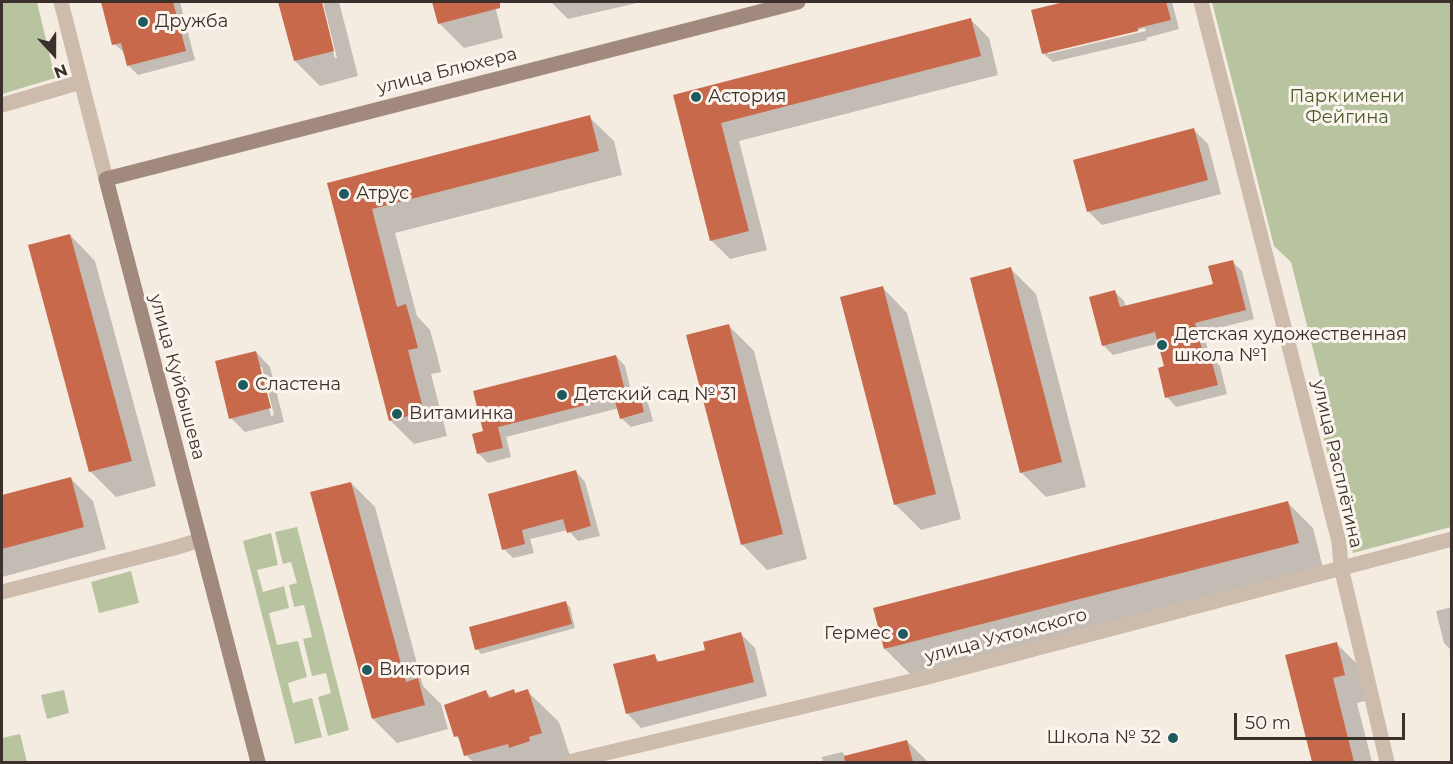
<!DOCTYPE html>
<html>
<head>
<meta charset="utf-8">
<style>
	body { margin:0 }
	#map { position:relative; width:1453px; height:764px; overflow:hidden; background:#f4ebe1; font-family:Montserrat,sans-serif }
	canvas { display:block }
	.frame { position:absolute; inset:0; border:3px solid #3b302b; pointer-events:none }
	.north { position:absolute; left:24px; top:24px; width:60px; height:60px; -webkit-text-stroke:4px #fbf5ee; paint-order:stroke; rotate:159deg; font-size:16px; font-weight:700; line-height:24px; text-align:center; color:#3b302b }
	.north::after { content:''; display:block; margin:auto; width:21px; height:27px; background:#3b302b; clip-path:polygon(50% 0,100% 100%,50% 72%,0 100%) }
	.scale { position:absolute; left:1234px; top:713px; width:171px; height:27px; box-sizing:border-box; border:3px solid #3b302b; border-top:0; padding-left:8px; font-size:18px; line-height:21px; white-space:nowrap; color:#3b302b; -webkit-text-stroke:4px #fbf5ee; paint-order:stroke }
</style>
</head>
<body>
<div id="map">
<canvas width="1453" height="764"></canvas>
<div class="frame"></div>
<div class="north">N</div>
<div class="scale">50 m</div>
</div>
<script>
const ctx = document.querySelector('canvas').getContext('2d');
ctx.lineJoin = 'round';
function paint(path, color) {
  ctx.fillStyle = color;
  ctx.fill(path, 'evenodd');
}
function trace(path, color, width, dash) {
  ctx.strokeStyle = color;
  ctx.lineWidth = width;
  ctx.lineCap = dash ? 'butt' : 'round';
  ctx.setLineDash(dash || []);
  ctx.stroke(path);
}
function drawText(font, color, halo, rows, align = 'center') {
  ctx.font = font + ' Montserrat,sans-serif';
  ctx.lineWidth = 6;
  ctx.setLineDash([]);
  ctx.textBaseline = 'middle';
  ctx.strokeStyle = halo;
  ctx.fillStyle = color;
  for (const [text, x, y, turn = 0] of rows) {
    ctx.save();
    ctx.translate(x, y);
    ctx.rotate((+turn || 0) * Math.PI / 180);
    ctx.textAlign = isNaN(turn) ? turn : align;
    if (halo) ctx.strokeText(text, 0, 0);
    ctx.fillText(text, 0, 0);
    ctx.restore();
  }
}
paint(new Path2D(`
	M2 2H37L55 78 2 94Z
	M1212 2H1451V527L1353 553 1315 405 1322 385 1291 262 1274 246Z
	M297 527 349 730 328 736 318 697 331 693 326 673 312 676 303 639 312 637 304 605 294 607 289 585 297 583 291 562 283 564 275 532Z
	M271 533 278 565 257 570 263 592 284 586 289 608 269 613 277 645 298 641 307 677 288 683 293 703 312 698 322 737 295 744 243 541Z
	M131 571 139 603 99 613 91 582Z
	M64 690 69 713 47 719 41 695Z
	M20 734 27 762H2V738Z`), '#b8c4a0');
paint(new Path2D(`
	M103 2H180L195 60 138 75 128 65 125 53 114 44Z
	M280 2H320L335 58H337L323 2H339L358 76 320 86 295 61Z
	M434 2H494L503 38 464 48 439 23Z
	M551 2H641L568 19Z
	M1070 2H1172L1179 29 1146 38 1147 40 1053 62 1043 53 1032 11ZM1145 28 1146 31 1048 54V51Z
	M970 19 989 38 998 75 739 141 767 250 730 259 712 241 675 96Z
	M589 117 614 141 622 175 395 233 417 316 430 330 437 355 441 372 431 374 447 436 414 444 390 420 329 184Z
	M1194 130 1208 144 1221 194 1102 225 1088 211Z
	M70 235 95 261 156 486 116 497 91 472Z
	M1233 262 1242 271 1254 319 1203 332 1210 357 1220 366 1227 394 1176 407 1167 397 1166 367 1160 343 1113 355 1103 345 1115 292 1124 301 1126 307 1215 285Z
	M1011 269 1036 294 1086 487 1046 497 1021 472Z
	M882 287 907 313 961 519 921 530 896 505 842 298Z
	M729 326 754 351 807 559 767 570 742 544Z
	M256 352 270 367 284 422 245 432 231 418ZM259 367H262L274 415 271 416Z
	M616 356 625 366 632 395 639 393 648 403 653 421 631 427 621 418 619 408 506 437 511 457 488 463 479 454 474 435 485 432Z
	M576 472 585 482 600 536 578 541 568 530 530 539 534 553 513 558 504 549Z
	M70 478 93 501 106 549 2 577V497Z
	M351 483 375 507 423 686 441 704 448 729 397 743 373 719Z
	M1288 503 1313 528 1323 568 910 674 885 649Z
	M566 603 570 607 575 628 481 654 477 649Z
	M1452 607V651L1444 643 1436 611Z
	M741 634 755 648 767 696 641 728 627 713 654 656 661 663 707 651Z
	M1337 644 1362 669 1369 700 1357 703 1372 762H1313L1287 656Z
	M513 691 516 694 527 691 559 722 572 762H473L466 755 461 741 456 736 486 692 492 698Z
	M907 741 928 762H823L822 757 842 752 846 757Z`), '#0003');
paint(new Path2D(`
	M101 2H173L186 51 127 66 121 43 112 45Z
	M278 2H322L334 51 294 61Z
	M432 2H500V8L438 24Z
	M1064 2H1166L1171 20 1138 28V31L1042 54 1031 10Z
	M971 18 981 56 721 123 749 231 710 241 673 95Z
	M590 115 599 151 372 209 397 307 406 304 413 329 418 348 408 350 424 412 389 421 327 183Z
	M1194 128 1208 180 1087 212 1073 160Z
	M70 234 132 461 89 472 28 245Z
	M1233 260 1246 310 1195 323 1204 357 1210 355 1218 385 1165 398 1158 368 1164 366 1155 332 1102 346 1089 297 1115 290 1120 307 1213 284 1208 266Z
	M1011 267 1062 462 1020 473 970 278Z
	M883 286 936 494 894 505 840 297Z
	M729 324 783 534 741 545 686 335Z
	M256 351 271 408 229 419 215 361Z
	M616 355 626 395 498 427 503 448 477 454 472 434 483 431 473 391Z
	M639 391 644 412 620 419 614 398Z
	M576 470 591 526 567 533 563 519 522 530 525 544 502 550 488 494Z
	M71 477 84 527 2 549V495Z
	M351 482 406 682 418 678 425 705 372 719 310 492Z
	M1288 501 1299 543 884 649 873 608Z
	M566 601 572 624 475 650 469 627Z
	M741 632 754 682 626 714 613 664 655 654 657 662 705 650 703 642Z
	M1337 642 1345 675 1333 678 1354 762H1312L1285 655Z
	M514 689 515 693 528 689 542 733 529 737 530 741 509 748 508 744 464 756 458 736 454 737 444 705 486 690 489 698Z
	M907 740 913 762H845L844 756Z`), '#c8694b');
trace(new Path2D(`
	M61 2 106 179
	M1201 2 1339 542 1341 567 1387 762
	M2 105 81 82
	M2 592 174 548 200 540
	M568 762 924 678 1452 539`), '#cdbbac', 15);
trace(new Path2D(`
	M258 762 106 179 798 2`), '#a18a7d', 15);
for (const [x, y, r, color] of [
	[143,22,6,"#1f5a5e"],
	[696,97,6,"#1f5a5e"],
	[344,194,6,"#1f5a5e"],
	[1162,345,6,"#1f5a5e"],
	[243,385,6,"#1f5a5e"],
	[562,395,6,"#1f5a5e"],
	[397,414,6,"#1f5a5e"],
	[903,634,6,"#1f5a5e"],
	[367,670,6,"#1f5a5e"],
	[1173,738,6,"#1f5a5e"]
]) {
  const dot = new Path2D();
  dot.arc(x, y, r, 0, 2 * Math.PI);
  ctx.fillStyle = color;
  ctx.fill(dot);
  trace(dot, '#fbf5ee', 2);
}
drawText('18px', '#3b302b', '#fbf5ee', [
	["Дружба",155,22],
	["Астория",708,97],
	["Атрус",356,194],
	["Детская художественная",1174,335],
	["школа №1",1174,356],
	["Сластена",255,385],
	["Детский сад № 31",574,395],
	["Витаминка",409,414],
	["Гермес",891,634,"right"],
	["Виктория",379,670],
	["Школа № 32",1161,738,"right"]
], 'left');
drawText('18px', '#3b302b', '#fbf5ee', [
	["улица Блюхера",447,71,-14],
	["улица Куйбышева",177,377,75],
	["улица Расплётина",1337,464,77],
	["улица Ухтомского",1006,636,-15]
]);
drawText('18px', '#4a5a2e', '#fbf5ee', [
	["Парк имени",1347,97],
	["Фейгина",1347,118]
]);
</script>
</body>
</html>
